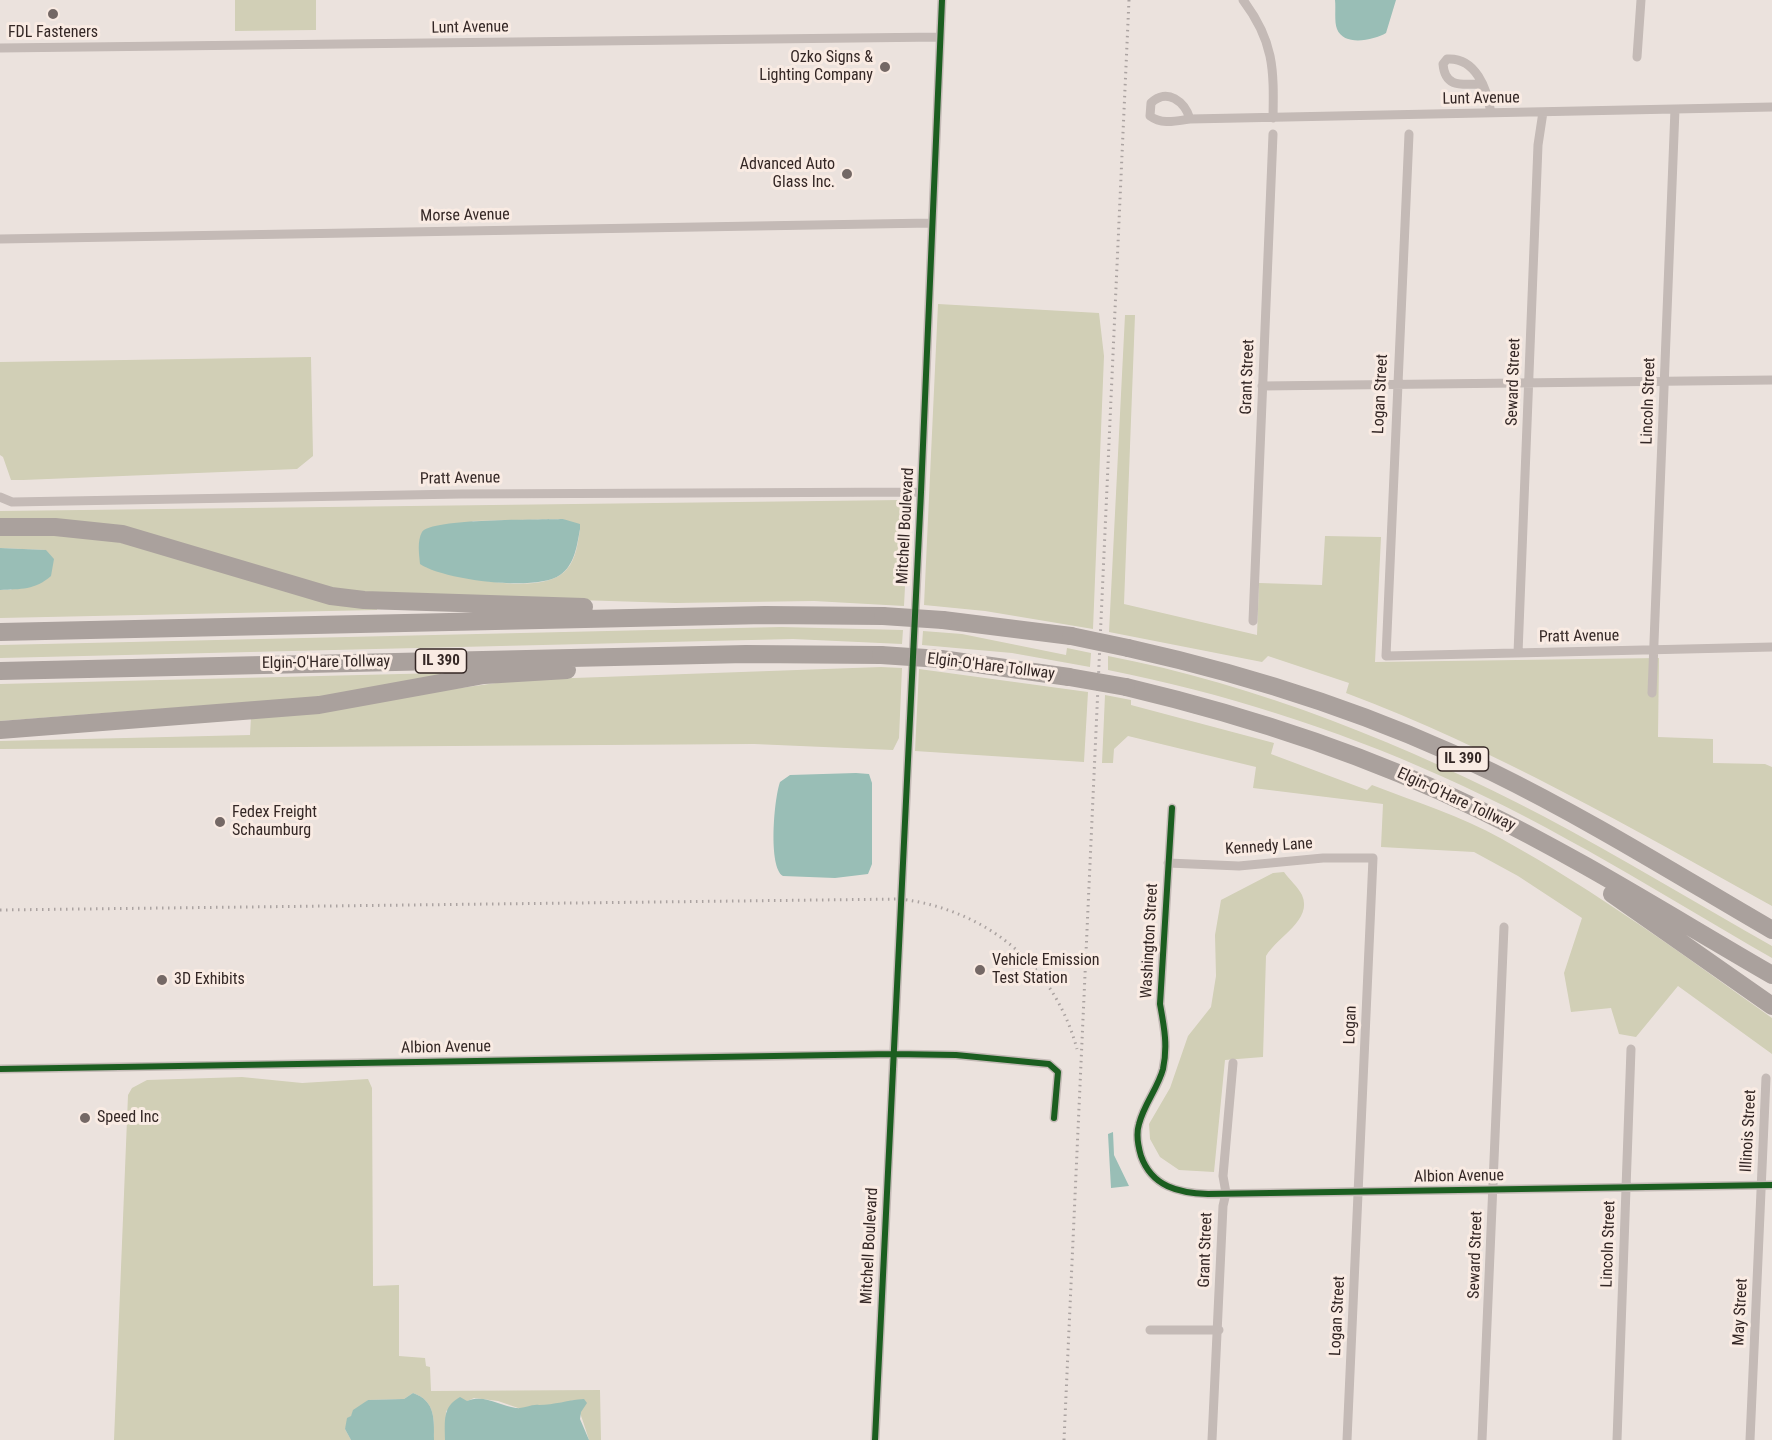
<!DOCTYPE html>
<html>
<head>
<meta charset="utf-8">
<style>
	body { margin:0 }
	canvas { display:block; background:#ebe2dd }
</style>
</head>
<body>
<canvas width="1772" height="1440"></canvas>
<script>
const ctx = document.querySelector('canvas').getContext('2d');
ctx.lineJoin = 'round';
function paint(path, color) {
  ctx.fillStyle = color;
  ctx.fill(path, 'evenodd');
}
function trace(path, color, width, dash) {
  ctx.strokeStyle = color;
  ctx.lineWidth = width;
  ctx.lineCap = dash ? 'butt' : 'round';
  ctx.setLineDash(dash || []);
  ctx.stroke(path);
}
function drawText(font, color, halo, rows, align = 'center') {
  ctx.font = font + ' "Roboto Condensed",sans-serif';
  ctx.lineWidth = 6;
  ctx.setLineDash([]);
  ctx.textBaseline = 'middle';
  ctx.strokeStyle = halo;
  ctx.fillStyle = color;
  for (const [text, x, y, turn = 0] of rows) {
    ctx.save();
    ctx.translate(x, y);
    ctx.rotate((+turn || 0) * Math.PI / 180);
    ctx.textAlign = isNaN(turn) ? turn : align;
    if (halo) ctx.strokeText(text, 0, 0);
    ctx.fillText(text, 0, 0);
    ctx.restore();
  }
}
paint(new Path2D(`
	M235 0H316V30L235 31Z
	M938 304 1099 313 1104 356 1093 629 985 611 924 605Z
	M1125 315H1135L1124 604 1257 635 1259 583 1322 585 1325 536 1381 537 1375 662 1659 658 1658 737 1713 739V763L1765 764 1772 767V906C1633 829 1495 749 1346 693L1349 683 1268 656 1262 662 1109 632Z
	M311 357 313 456 297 469 23 480H11L3 457 0 455V362Z
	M902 500 909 509 904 606 814 601 675 603 381 594 317 586 170 540 0 518V511ZM563 519 580 529C578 542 576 559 567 569 543 598 457 577 426 567L473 521Z
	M0 534H86L377 607V610L0 618V590H11L46 550 0 548Z
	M781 627 903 630 902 644 793 639 0 658V645Z
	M923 631 962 634 1066 655 1067 648 1091 653 1090 667 1012 653 922 645Z
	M1108 656C1256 684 1410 746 1543 816 1620 857 1696 903 1772 946V958C1663 895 1556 827 1441 776 1334 728 1223 693 1108 670Z
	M881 667 902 668 899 738 893 750 754 744 0 749V741L250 735 251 717 518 680Z
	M919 669 1088 692 1084 762 915 751Z
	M441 673 442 676 344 695 0 721V684Z
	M1105 695 1131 700V705L1274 743 1271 754 1367 790 1372 785C1416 802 1461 816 1502 839 1596 891 1685 956 1772 1018V1054L1678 986 1636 1037 1619 1034 1611 1008 1571 1012 1564 973 1582 918 1518 876 1474 852 1381 847 1383 804 1253 788 1256 767 1128 736 1114 749 1113 763H1102Z
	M1284 872C1289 879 1298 887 1302 895 1313 920 1278 936 1266 956L1263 1057 1225 1060 1214 1172 1179 1170 1160 1157 1150 1139 1149 1124 1170 1088 1188 1036 1211 1007 1216 976 1215 935 1221 900 1273 873Z
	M242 1077 302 1083 368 1079 372 1088 373 1286 399 1285V1356L425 1358 426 1366 430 1367 431 1391 600 1390 601 1440H589C585 1428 580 1410 574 1400L557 1405 521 1409 498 1401 474 1398 446 1411 445 1440H434C434 1420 436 1401 413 1393L404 1399 368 1400 351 1416 345 1429 351 1440H114L128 1095 132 1088 147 1080Z`), '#d1cfb6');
paint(new Path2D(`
	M1335 0H1396L1386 33C1374 40 1344 47 1337 29 1334 22 1336 8 1335 0Z
	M563 519 580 524V529C577 545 575 565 560 575 537 592 443 580 420 564 419 554 417 541 422 532 431 518 541 520 563 519Z
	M0 548 46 550 54 559 51 576C35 590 21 589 0 590Z
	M856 773 869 774 872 783V864L868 874 835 878 783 876C768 867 774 799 780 782L790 775Z
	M1113 1132 1114 1155 1129 1186 1111 1188 1108 1134Z
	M413 1393C436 1401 434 1420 434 1440H351L345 1429 347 1418 351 1416 353 1410 368 1400 404 1399Z
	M460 1397 467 1401C485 1394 499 1406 516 1408 524 1409 531 1404 539 1405 554 1405 568 1400 584 1399L587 1403 581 1412 580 1419 589 1440H445C445 1421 442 1407 460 1397Z`), '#99beb6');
trace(new Path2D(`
	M1243 0C1274 41 1274 69 1273 118
	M0 48 940 37
	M1637 57 1641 0
	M1482 84C1463 84 1445 89 1443 64L1447 59C1476 57 1487 89 1491 113
	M1190 119C1185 102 1167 87 1151 103L1150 116C1162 125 1176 121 1190 119L1772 107
	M1409 134 1386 656 1772 647
	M0 239 931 223
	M1262 386 1772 380
	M0 497 12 502 461 494 921 492
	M1253 621 1273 134
	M1518 653 1538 145 1543 112
	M1652 693 1675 109
	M1172 808 1160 1004C1164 1026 1168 1046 1163 1069 1158 1088 1144 1104 1139 1124 1136 1134 1138 1146 1141 1156 1152 1187 1179 1193 1208 1194L1772 1185
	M1168 863 1239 866 1323 858H1373L1347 1440
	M0 1069 893 1054 956 1055 1049 1064 1058 1072 1054 1118
	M1150 1330H1219
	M875 1440 921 492 942 0
	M1212 1440 1223 1206 1226 1193 1223 1176 1233 1063
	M1482 1440 1504 927
	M1617 1440 1631 1049
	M1750 1440 1766 1078`), '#c4bab6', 9);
trace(new Path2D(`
	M0 527H55L122 534 331 596 364 600 584 607
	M943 620 1071 636
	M0 632 765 615 883 616
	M1128 648C1254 676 1376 715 1492 772 1588 819 1679 876 1772 930
	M941 659 1069 677
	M0 671 746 654 881 655
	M1126 687C1248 716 1366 754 1478 809 1579 858 1675 919 1772 975
	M0 730 319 705 484 675 567 670
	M1612 894 1772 1006`), '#aaa19d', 18);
trace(new Path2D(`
	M0 910 901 899C986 910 1054 964 1077 1049
	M1064 1440 1129 0`), '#aba3a1', 3, [1.5, 4.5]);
trace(new Path2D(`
	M883 616 943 620
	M1071 636 1128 648
	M881 655 941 659
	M1069 677 1126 687`), '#aaa19d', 18);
trace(new Path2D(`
	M1172 808 1160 1004C1164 1026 1168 1046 1163 1069 1158 1088 1144 1104 1139 1124 1136 1134 1138 1146 1141 1156 1152 1187 1179 1193 1208 1194L1772 1185
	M0 1069 893 1054 956 1055 1049 1064 1058 1072 1054 1118
	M875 1440 921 492 942 0`), '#1b5e20', 6);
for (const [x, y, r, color] of [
	[53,14,6,"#746865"],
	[885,67,6,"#746865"],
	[847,174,6,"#746865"],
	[220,822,6,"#746865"],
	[980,970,6,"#746865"],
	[162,980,6,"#746865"],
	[85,1118,6,"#746865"]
]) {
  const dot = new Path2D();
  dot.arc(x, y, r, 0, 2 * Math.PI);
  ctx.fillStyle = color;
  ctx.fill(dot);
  trace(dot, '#f9ebe3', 2);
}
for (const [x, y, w] of [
	[441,661,51],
	[1463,759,51]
]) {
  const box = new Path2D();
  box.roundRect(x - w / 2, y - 12, w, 24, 4.5);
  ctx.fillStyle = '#f9ebe3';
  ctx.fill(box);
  trace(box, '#342725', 1.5);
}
drawText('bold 15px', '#342725', null, [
	["IL 390",441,661],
	["IL 390",1463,759]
]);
drawText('16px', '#342725', '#f9ebe3', [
	["Lunt Avenue",470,28,-1],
	["Lunt Avenue",1481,99,-1],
	["Morse Avenue",465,216,-1],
	["Grant Street",1248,377,-88],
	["Seward Street",1514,382,-88],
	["Logan Street",1381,394,-87],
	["Lincoln Street",1649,401,-88],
	["Pratt Avenue",460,479,-1],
	["Mitchell Boulevard",906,526,-87],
	["Pratt Avenue",1579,637,-1],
	["Elgin-O'Hare Tollway",326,663,-1],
	["Elgin-O'Hare Tollway",991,667,7],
	["Elgin-O'Hare Tollway",1456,800,25],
	["Kennedy Lane",1269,847,-4],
	["Washington Street",1150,941,-87],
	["Logan",1351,1025,-88],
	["Albion Avenue",446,1048,-1],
	["Illinois Street",1749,1131,-87],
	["Albion Avenue",1459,1177,-1],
	["Lincoln Street",1609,1244,-88],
	["Mitchell Boulevard",870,1246,-87],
	["Grant Street",1206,1250,-88],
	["Seward Street",1476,1255,-88],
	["May Street",1741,1312,-87],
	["Logan Street",1338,1316,-87]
]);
drawText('16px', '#342725', '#f9ebe3', [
	["FDL Fasteners",53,33,"center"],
	["Ozko Signs &",873,58,"right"],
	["Lighting Company",873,76,"right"],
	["Advanced Auto",835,165,"right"],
	["Glass Inc.",835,183,"right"],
	["Fedex Freight",232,813],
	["Schaumburg",232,831],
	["Vehicle Emission",992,961],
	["Test Station",992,979],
	["3D Exhibits",174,980],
	["Speed Inc",97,1118]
], 'left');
</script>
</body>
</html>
